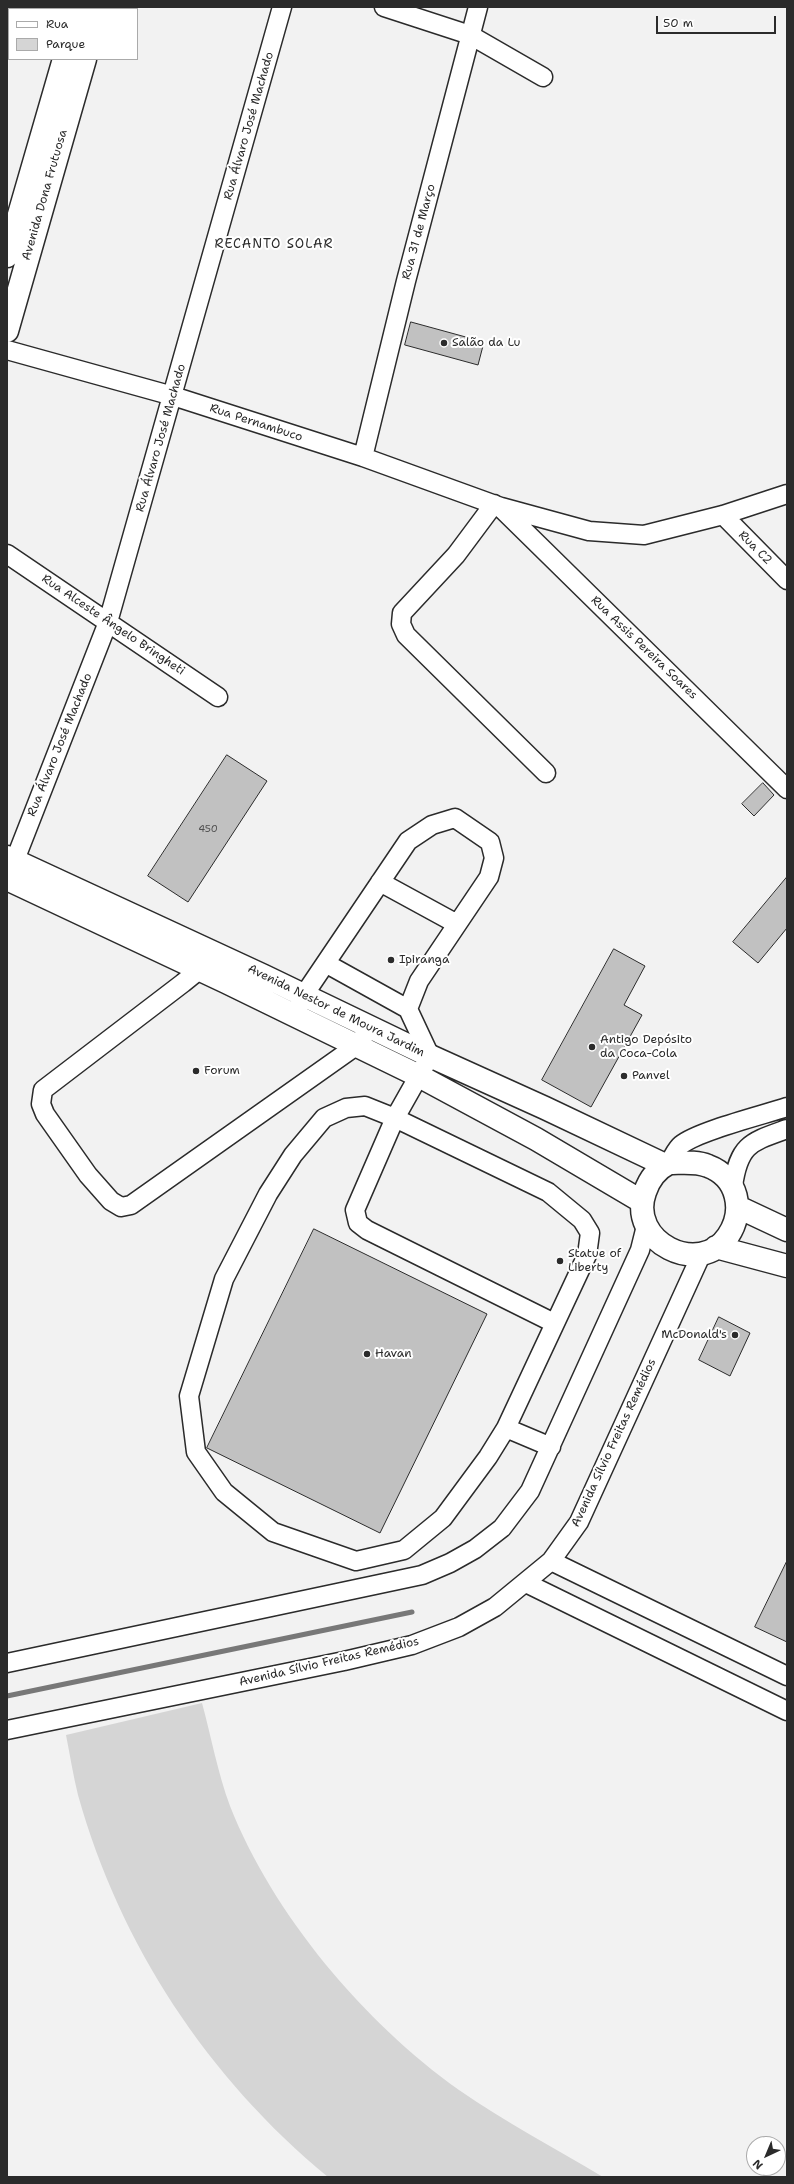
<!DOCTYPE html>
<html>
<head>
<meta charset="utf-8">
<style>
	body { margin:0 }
	#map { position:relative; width:794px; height:2184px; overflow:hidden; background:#f2f2f2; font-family:"Shantell Sans",sans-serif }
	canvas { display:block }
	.frame { position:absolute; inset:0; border:8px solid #2b2b2b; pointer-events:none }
	.legend { position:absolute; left:8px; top:8px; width:130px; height:52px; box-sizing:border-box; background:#fff; border:1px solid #aaa; margin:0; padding:5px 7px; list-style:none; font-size:12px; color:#2b2b2b }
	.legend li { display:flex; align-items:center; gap:8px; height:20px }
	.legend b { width:20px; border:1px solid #aaa }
	.north { position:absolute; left:746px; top:2136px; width:40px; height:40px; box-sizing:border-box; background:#fff; border:1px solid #aaa; border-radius:50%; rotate:224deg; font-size:11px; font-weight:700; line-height:16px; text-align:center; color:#2b2b2b }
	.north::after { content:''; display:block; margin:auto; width:14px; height:18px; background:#2b2b2b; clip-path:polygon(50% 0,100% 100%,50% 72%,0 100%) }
	.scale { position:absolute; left:656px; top:16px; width:120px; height:18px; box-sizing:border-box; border:2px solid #2b2b2b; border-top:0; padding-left:5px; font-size:12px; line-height:14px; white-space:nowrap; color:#2b2b2b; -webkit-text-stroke:3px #fff; paint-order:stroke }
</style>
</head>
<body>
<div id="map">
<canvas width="794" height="2184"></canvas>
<div class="frame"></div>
<ul class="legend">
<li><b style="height:5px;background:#fff"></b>Rua</li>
<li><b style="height:11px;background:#d5d5d5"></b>Parque</li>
</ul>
<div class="north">N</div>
<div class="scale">50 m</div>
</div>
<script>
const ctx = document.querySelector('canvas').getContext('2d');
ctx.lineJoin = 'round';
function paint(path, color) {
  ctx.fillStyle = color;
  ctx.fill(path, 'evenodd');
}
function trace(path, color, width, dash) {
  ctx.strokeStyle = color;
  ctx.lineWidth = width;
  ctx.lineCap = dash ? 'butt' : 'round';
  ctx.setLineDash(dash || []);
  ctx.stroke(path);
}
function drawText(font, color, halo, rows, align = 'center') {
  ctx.font = font + ' "Shantell Sans",sans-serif';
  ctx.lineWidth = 4;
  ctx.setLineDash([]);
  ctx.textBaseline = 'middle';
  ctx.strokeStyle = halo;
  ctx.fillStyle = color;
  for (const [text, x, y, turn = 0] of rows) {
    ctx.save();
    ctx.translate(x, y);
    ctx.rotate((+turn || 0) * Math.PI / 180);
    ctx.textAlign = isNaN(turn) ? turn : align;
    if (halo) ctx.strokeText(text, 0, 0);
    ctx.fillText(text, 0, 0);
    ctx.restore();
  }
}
paint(new Path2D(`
	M202 1703C211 1736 218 1774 230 1806 273 1915 364 2022 459 2090 505 2122 555 2148 603 2177H328C208 2078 120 1945 78 1795 73 1775 70 1755 66 1735Z`), '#d5d5d5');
trace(new Path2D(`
	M7 1696 412 1612`), '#787878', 5);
const building = new Path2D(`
	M411 322 484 342 478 365 405 345Z
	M227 755 267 781 188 902 148 876Z
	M763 783 774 795 754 816 742 804Z
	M787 877V928L758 963 733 942Z
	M614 949 645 966 624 1005 642 1015 591 1107 542 1080Z
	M314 1229 487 1314 380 1533 207 1448Z
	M719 1317 750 1333 730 1376 699 1360Z
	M787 1561V1642L755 1627Z`);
paint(building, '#c1c1c1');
trace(building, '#2b2b2b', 1);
const minor = new Path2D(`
	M384 7 470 35 543 77
	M7 350 173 396 363 457 501 507 589 531 644 535 723 515 787 494
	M363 457 406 281 478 7
	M494 504 456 555 402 613 401 624 406 635 546 773
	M501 508 787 789
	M723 515 787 580
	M7 554 218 697
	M15 860 108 622 282 7
	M380 882 457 924
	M206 960 199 970 183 983 43 1090 41 1104 45 1114 88 1175 111 1201 121 1207 131 1205 356 1046 364 1036
	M327 964 408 1009
	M298 1008 304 995 408 841 432 825 455 818 490 842 494 858 489 877 419 981 408 1009 430 1056 395 1118 548 1192 582 1220 590 1233 587 1255 506 1428 551 1447
	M669 1163C673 1157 676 1149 681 1145 698 1131 763 1115 787 1107
	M733 1186C739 1144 751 1142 787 1129
	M506 1428 488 1457 443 1518 404 1550 356 1561 273 1532 224 1492 196 1452 189 1396 224 1279 268 1194 293 1155 324 1118 346 1108 365 1106 395 1118 355 1210 358 1223 367 1230 554 1323
	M551 1561 787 1676
	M526 1583 787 1711
	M7 1663 422 1575 450 1563 475 1549 502 1528 530 1491 640 1250 646 1226
	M7 1730 344 1661 412 1645 459 1627 495 1607 551 1561 579 1522 702 1253`);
const major = new Path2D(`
	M79 9 80 7
	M100 9V7
	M7 256 64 59
	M7 331 85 59
	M7 857 264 976 430 1056 545 1108 665 1165
	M7 879 226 982 419 1076 536 1139 641 1201
	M669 1163C682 1163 696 1161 708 1166 738 1177 745 1211 728 1236 700 1278 627 1242 645 1192 649 1180 657 1169 669 1163Z
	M738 1207 787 1230
	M716 1247 787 1266`);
trace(minor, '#2b2b2b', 21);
trace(major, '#2b2b2b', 25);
trace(minor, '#fff', 18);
trace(major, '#fff', 22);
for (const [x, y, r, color] of [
	[444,343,4,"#2b2b2b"],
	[391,960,4,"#2b2b2b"],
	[592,1047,4,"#2b2b2b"],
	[196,1071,4,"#2b2b2b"],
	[624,1076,4,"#2b2b2b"],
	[560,1261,4,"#2b2b2b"],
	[735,1335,4,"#2b2b2b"],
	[367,1354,4,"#2b2b2b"]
]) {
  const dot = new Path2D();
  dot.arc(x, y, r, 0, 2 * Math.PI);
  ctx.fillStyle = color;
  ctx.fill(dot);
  trace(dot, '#fff', 1.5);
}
drawText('10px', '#505050', null, [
	["450",208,829]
]);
drawText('12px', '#2b2b2b', '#fff', [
	["Rua Álvaro José Machado",249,126,-74],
	["Avenida Dona Frutuosa",45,195,-74],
	["Rua 31 de Março",419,232,-75],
	["Rua Pernambuco",256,423,18],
	["Rua Álvaro José Machado",161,438,-74],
	["Rua C2",755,548,45],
	["Rua Alceste Ângelo Bringheti",113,625,34],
	["Rua Assis Pereira Soares",644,648,44],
	["Rua Álvaro José Machado",60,745,-68],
	["Avenida Nestor de Moura Jardim",336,1011,26],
	["Avenida Sílvio Freitas Remédios",614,1443,-65],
	["Avenida Sílvio Freitas Remédios",329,1662,-13]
]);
drawText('12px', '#2b2b2b', '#fff', [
	["Salão da Lu",452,343],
	["Ipiranga",399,960],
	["Antigo Depósito",600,1040],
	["da Coca-Cola",600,1054],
	["Forum",204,1071],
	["Panvel",632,1076],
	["Statue of",568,1254],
	["Liberty",568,1268],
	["McDonald's",727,1335,"right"],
	["Havan",375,1354]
], 'left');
ctx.letterSpacing = '1px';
drawText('13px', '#2b2b2b', '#fff', [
	["RECANTO SOLAR",274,245]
]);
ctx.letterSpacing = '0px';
</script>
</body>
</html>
